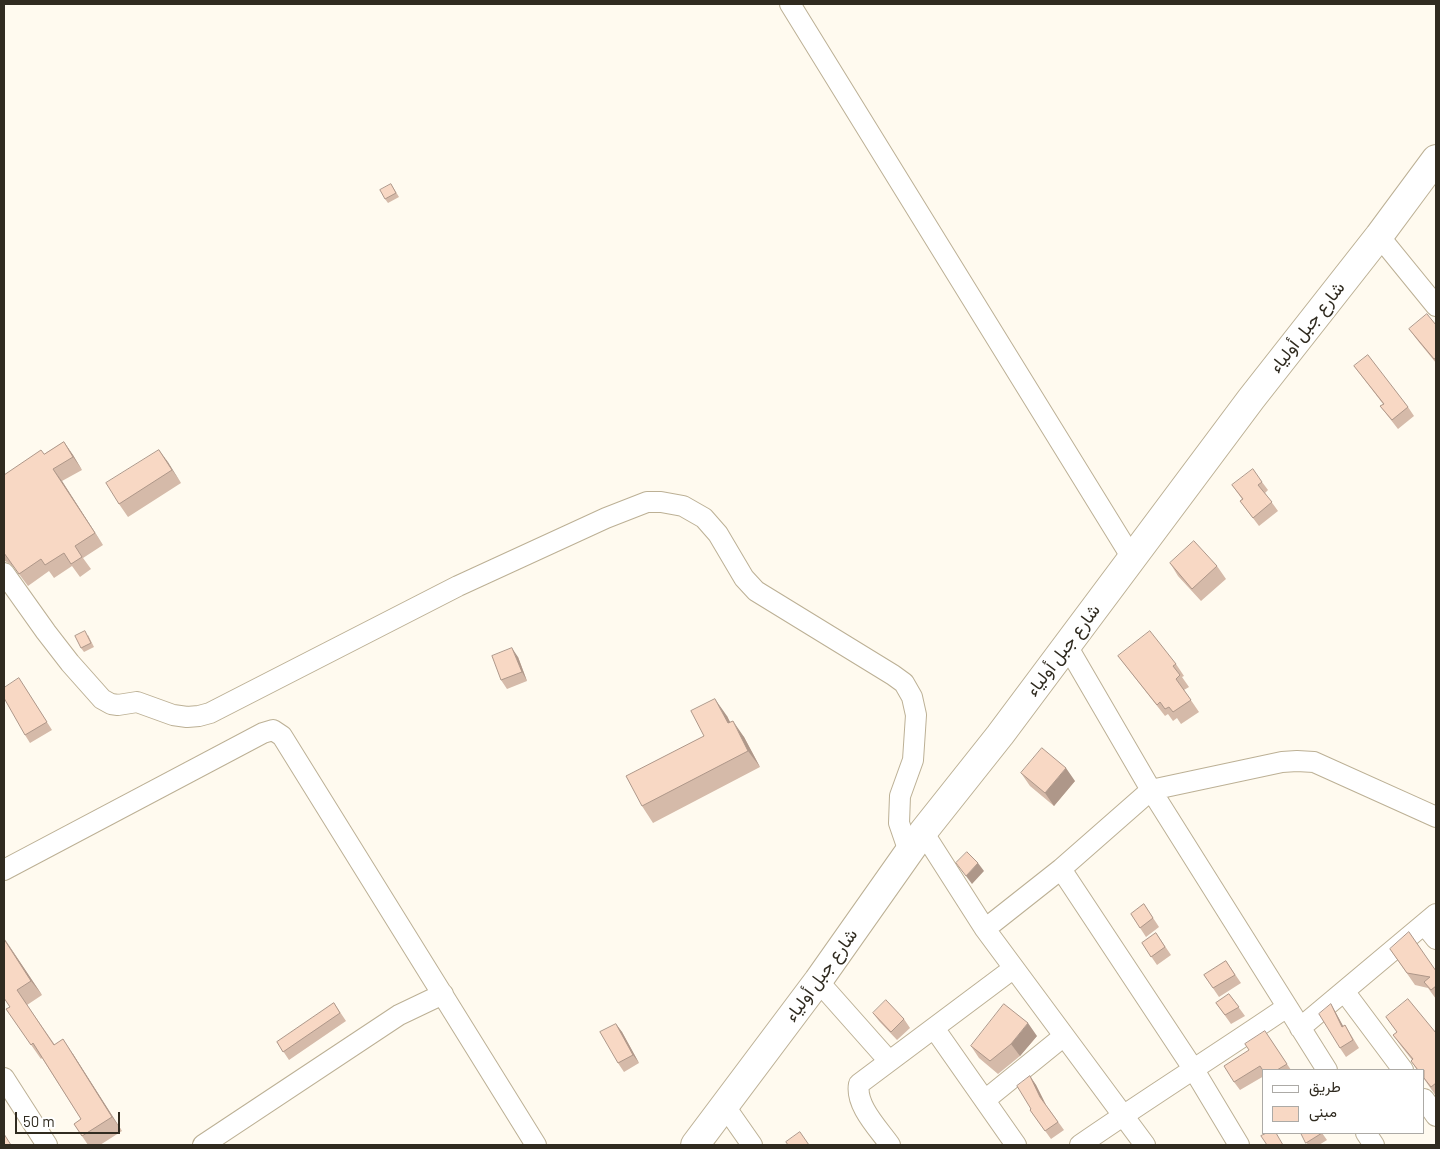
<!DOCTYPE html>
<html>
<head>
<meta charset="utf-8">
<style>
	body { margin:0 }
	#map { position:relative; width:1440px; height:1149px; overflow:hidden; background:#fffaef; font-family:Barlow,Vazirmatn,sans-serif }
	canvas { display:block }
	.frame { position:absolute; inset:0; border:5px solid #302b20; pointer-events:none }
	.legend { position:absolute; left:1262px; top:1069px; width:162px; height:65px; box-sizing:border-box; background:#fff; border:1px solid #acaaa6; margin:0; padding:6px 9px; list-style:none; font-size:15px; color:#302b20 }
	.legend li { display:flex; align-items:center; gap:10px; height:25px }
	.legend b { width:25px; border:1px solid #acaaa6 }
	.scale { position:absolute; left:15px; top:1112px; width:105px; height:22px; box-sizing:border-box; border:2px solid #302b20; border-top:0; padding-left:6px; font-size:15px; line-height:18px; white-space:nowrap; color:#302b20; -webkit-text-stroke:4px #fff; paint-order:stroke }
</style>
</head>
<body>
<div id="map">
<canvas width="1440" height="1149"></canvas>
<div class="frame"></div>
<ul class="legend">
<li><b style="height:6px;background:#fff"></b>طريق</li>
<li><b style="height:14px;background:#f8d8c4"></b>مبنى</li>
</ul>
<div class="scale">50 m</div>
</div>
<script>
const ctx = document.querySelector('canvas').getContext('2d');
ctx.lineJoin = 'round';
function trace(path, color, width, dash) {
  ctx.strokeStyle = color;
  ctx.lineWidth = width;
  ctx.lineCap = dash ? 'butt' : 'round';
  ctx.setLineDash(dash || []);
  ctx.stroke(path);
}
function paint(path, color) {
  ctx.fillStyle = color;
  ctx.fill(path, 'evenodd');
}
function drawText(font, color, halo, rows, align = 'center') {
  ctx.font = font + ' Barlow,Vazirmatn,sans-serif';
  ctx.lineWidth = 4.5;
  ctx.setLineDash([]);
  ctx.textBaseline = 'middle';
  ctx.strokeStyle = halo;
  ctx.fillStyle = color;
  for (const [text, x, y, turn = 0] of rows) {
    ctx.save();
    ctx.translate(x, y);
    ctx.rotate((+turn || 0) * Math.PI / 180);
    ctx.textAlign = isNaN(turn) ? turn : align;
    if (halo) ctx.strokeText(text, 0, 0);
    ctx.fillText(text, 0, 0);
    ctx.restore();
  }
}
const minor = new Path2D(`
	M790 4 1132 558
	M1379 236 1436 306
	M4 573 46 632 70 663 102 699 111 704 118 705 137 702 173 715 187 717 199 716 210 713 458 586 606 518 647 502H661L683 506 704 518 718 534 744 578 756 591 893 675 904 683 912 697 916 715 913 760 900 796 899 823 909 852
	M1066 644 1151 790 1327 1070
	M923 832 985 929 1145 1145
	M1061 869 1194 1070 1239 1145
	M4 870 263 733 273 730 282 736 536 1145
	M1424 924 1436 939
	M985 929 1061 869 1151 790 1282 762 1297 761 1314 762 1436 817
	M818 981 889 1061
	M1344 991 1403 1070
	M934 1028 1016 1145
	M1300 1028 1436 914
	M4 1078 47 1145
	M1424 1099 1436 1116
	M985 1100 1064 1036
	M724 1105 752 1145
	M1366 1133 1374 1145
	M203 1145 399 1015 443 994
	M890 1145C878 1128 855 1105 859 1084L1014 968
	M1080 1145C1148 1098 1218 1054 1287 1007`);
const highway = new Path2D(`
	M695 1145 818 981 923 832 1000 735 1251 399 1379 236 1436 159`);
trace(minor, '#bcb095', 22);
trace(highway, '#bcb095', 30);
trace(minor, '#fff', 20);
trace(highway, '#fff', 28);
paint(new Path2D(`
	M391 184 399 197 388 203 385 199Z
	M1436 325V363L1418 341 1409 329Z
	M1354 366 1408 407 1414 416 1398 429 1380 406 1383 404Z
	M64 442 73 455 82 470 62 481 103 545 83 558 91 569 80 577 72 566 54 578 49 571 28 586 13 566 5 561 4 560V475L44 454Z
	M159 450 181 483 128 517 119 504Z
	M1262 482 1268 490 1265 493 1278 511 1259 526 1240 501 1242 499 1232 485Z
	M1170 563 1217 566 1226 579 1201 601 1178 576Z
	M88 635 94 647 84 652 81 648Z
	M1118 656 1176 664 1184 676 1182 677 1189 687 1184 690 1199 712 1181 724 1177 718 1173 721 1168 714 1165 716Z
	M518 657 527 681 507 689 501 680Z
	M24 686 52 730 30 743 25 735Z
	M727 716 730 722 744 737 760 767 653 823 642 806 704 736Z
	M1021 773 1075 781 1054 806 1030 786Z
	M1144 904 1159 927 1146 937 1131 914Z
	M1156 933 1171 955 1157 965 1142 943Z
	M4 938 42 995 27 1005 55 1045 73 1054 122 1131 100 1145H88L74 1124 81 1119 42 1058 41 1059 6 1009 10 1007 4 998Z
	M1390 949 1436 971V999L1428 988 1415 985Z
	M1226 961 1241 983 1219 997 1204 975Z
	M1229 994 1245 1016 1231 1024 1216 1003Z
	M334 1003 346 1021 289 1060 277 1042Z
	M1331 1004 1336 1013 1343 1026 1345 1025 1359 1048 1346 1057 1340 1048Z
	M873 1013 904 1019 910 1028 897 1040 879 1021Z
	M1386 1017 1436 1033V1096L1424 1079V1070H1417L1411 1061 1412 1060 1401 1046 1393 1035 1397 1032Z
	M616 1024 622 1032 639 1063 624 1072 618 1063Z
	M1037 1036 1020 1056 998 1074 979 1058 971 1046Z
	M1271 1040 1291 1070H1264V1076L1240 1090 1234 1082Z
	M1030 1076 1036 1085 1046 1105 1064 1130 1051 1139 1030 1110 1031 1109Z
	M1301 1133H1322L1327 1140 1319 1145H1308Z`), '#d5baa9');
paint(new Path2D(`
	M64 442 73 455 82 470 73 457Z
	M159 450 168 462 181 483 172 470Z
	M53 469 62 481 103 545 95 533Z
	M512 648 518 657 527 681 522 672Z
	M715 699 727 716 739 740 728 723Z
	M733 721 744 737 760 767 748 751Z
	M1066 768 1075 781 1054 806 1045 793Z
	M978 863 984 871 972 884 966 876Z
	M4 938 42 995 31 981Z
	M1331 1004 1336 1013 1348 1035 1342 1027Z
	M1028 1023 1037 1036 1020 1056 1011 1044Z
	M616 1024 622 1032 639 1063 633 1055Z
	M63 1039 73 1054 122 1131 112 1117Z
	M1030 1076 1036 1085 1046 1105 1040 1097Z`), '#ae9789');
const building = new Path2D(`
	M391 184 396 193 385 199 380 190Z
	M1427 314 1436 325V358L1434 359 1409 329Z
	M1368 355 1408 407 1392 420 1380 406 1384 404 1354 366Z
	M64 442 73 457 53 469 95 533 75 546 82 557 71 564 64 553 45 565 41 559 19 574 4 553V475L41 450 44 454Z
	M159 450 172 470 119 504 106 483Z
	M1253 469 1262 482 1258 485 1272 502 1253 518 1240 501 1243 499 1232 485Z
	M1194 541 1217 566 1192 589 1170 563Z
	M85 631 91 643 81 648 75 636Z
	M1150 631 1176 664 1173 666 1180 675 1176 679 1191 700 1173 712 1169 707 1165 709 1160 702 1157 705 1118 656Z
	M512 648 522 672 501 680 492 656Z
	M19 678 47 722 25 735 4 698V688Z
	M715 699 728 723 733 721 748 751 642 806 626 776 704 736 691 711Z
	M1042 748 1066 768 1045 793 1021 773Z
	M967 852 978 863 966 876 956 863Z
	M1144 904 1153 918 1140 928 1131 914Z
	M1409 932 1436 971V986L1431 990 1424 982 1430 977 1407 973 1390 949Z
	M1156 933 1165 947 1151 957 1142 943Z
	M4 939 31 981 17 990 54 1045 63 1039 112 1117 82 1136 74 1124 81 1119 33 1043 31 1045 6 1009 10 1007 4 998Z
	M1226 961 1235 975 1213 988 1204 975Z
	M1229 994 1239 1007 1225 1015 1216 1003Z
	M1408 999 1436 1033V1083L1431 1087 1424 1078V1070H1418L1411 1061 1413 1059 1393 1035 1397 1032 1386 1017Z
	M886 1000 904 1019 891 1032 873 1013Z
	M334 1003 340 1013 283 1052 277 1042Z
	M1004 1004 1028 1023 1011 1044 990 1061 971 1046Z
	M1331 1004 1342 1027 1345 1025 1353 1040 1340 1048 1319 1014Z
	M616 1024 633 1055 618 1063 600 1032Z
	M1265 1031 1287 1064 1277 1070H1264V1072L1260 1066 1234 1082 1224 1066 1249 1050 1245 1044Z
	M1030 1076 1040 1097 1058 1122 1045 1131 1030 1110 1031 1109 1017 1086Z
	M800 1132 809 1145H788L786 1142Z
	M1267 1133H1276L1283 1145H1267L1261 1136Z
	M1301 1133H1322L1306 1143Z
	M4 1134 11 1145H4Z`);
paint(building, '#f8d8c4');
trace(building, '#ae9789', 1);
drawText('18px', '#302b20', '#fff', [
	["شارع جبل أولياء",1307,327,-52],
	["شارع جبل أولياء",1063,650,-53],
	["شارع جبل أولياء",821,975,-54]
]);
</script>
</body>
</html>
